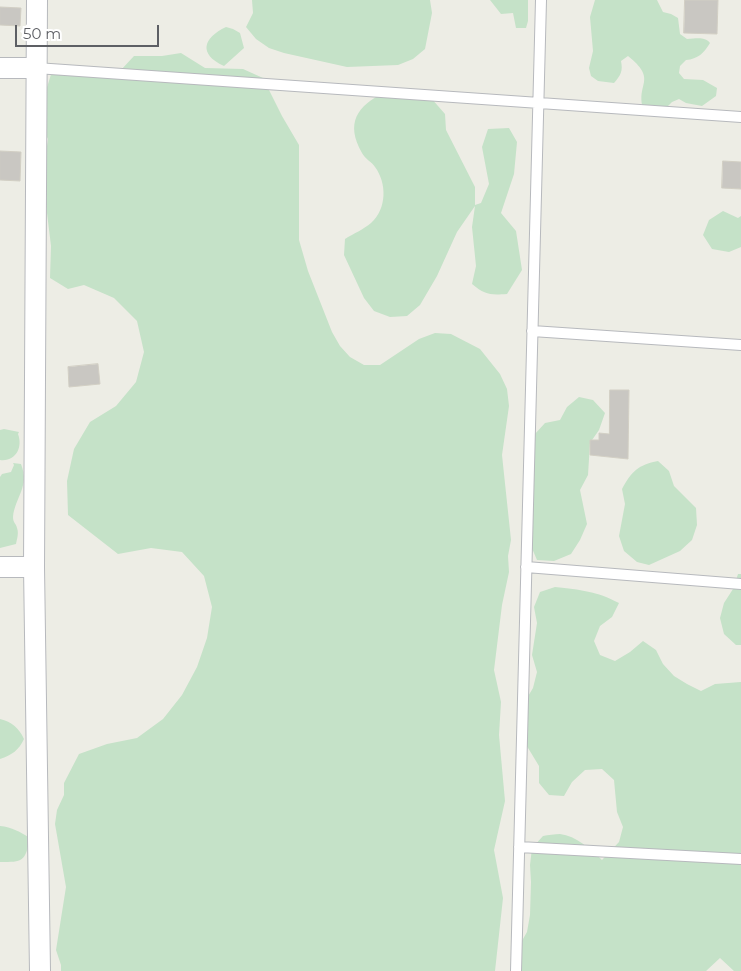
<!DOCTYPE html>
<html>
<head>
<meta charset="utf-8">
<style>
	body { margin:0 }
	#map { position:relative; width:741px; height:971px; overflow:hidden; background:#edede5; font-family:Montserrat,sans-serif }
	canvas { display:block }
	.scale { position:absolute; left:15px; top:25px; width:144px; height:22px; box-sizing:border-box; border:2px solid #5d5f64; border-top:0; padding-left:6px; font-size:15px; line-height:18px; white-space:nowrap; color:#5d5f64; -webkit-text-stroke:4px #fff; paint-order:stroke }
</style>
</head>
<body>
<div id="map">
<canvas width="741" height="971"></canvas>
<div class="scale">50 m</div>
</div>
<script>
const ctx = document.querySelector('canvas').getContext('2d');
ctx.lineJoin = 'round';
function paint(path, color) {
  ctx.fillStyle = color;
  ctx.fill(path, 'evenodd');
}
function trace(path, color, width, dash) {
  ctx.strokeStyle = color;
  ctx.lineWidth = width;
  ctx.lineCap = dash ? 'butt' : 'round';
  ctx.setLineDash(dash || []);
  ctx.stroke(path);
}
paint(new Path2D(`
	M252 0H430L432 13 425 49 413 59 398 65 347 67 284 53 269 48 256 39 246 27 253 13Z
	M490 0H528V21L526 28H516L513 13 501 14Z
	M595 0H657L663 12 671 14 678 18 680 34 687 39C696 39 704 36 710 43 704 53 698 59 686 60L680 66 679 73 684 79 703 80 717 88 716 96 702 106 686 103 679 99 672 102 667 107 643 108C636 83 658 80 628 56L621 61C623 71 621 75 614 83L598 81 591 76 589 68 593 51 590 17Z
	M226 27 233 29 240 33 244 48 224 66C198 54 203 38 226 27Z
	M181 53 205 68 243 69 263 78 282 116 299 145V240L308 271 332 332 340 346 350 357 364 365H380L419 339 435 333 451 334 480 349 500 374 507 389 509 406 502 455 511 540 508 556 509 572 502 605 494 670 501 702 499 735 505 801 494 850 503 898 495 971H61V965L56 950 66 887 55 824 57 810 64 795V783L79 754 107 744 137 738 163 719 182 695 197 667 207 638 212 607 204 576 182 552 151 548 118 554 68 515 67 481 74 449 90 422 116 406 136 382 144 352 137 321 114 298 84 285 68 289 50 278 51 246 47 213 45 160 48 139 42 127 45 94 52 71H120L134 56H162Z
	M385 92 431 98 445 114 446 130 475 187V205L481 203 489 184 482 147 488 129 509 128 517 142 514 174 501 213 516 231 522 270 507 294C490 295 485 295 472 284L476 266 472 227 475 206 457 232 437 276 420 305 407 316 390 317 374 311 364 298 344 255 345 239C353 234 364 229 371 223 387 209 387 183 375 167 372 162 365 159 362 153 345 123 357 106 385 92Z
	M723 211 738 218 741 216V247L729 252 712 249 703 235 709 220Z
	M579 397 593 400 605 413 599 430 590 443 588 475 580 490 587 524 580 540 571 554 554 561 537 560 531 546 534 435 545 423 560 420 567 407Z
	M4 429 19 432 18 434C23 447 16 462 0 460V430Z
	M658 461 669 471 674 486 696 508 697 525 692 540 680 551 649 565 637 562 624 551 619 536 625 504 622 489C632 471 638 465 658 461Z
	M13 463 21 464C30 487 15 497 13 517 13 523 16 523 17 528 19 533 17 539 16 544L0 548V477L2 474 11 472 14 465Z
	M738 574H741V645H736L724 634 720 618 724 603 733 589Z
	M555 587C581 590 596 591 619 603L612 617 600 626 594 641 600 655 615 661 630 652 643 641 656 650 663 664 674 676 687 684 701 691 715 684 741 682V971H734L720 958 706 971H518L519 946 527 932 530 915 531 882 530 865 532 848 543 836C548 835 555 834 560 834 576 836 591 849 602 860L619 842 623 827 617 812 614 780 602 769 585 770 572 782 564 796 549 795 539 783V766L522 738 524 703 533 688 537 672 532 655 537 623 534 607 540 592Z
	M0 719C12 722 19 728 24 739 19 750 12 755 0 759Z
	M0 826C12 827 20 832 30 838 25 862 23 862 0 862Z`), '#c5e2c8');
const building = new Path2D(`
	M685 0H718L717 34 684 33Z
	M0 7 21 8 20 26 0 25Z
	M0 151 21 152 20 181 0 180Z
	M723 161 741 162V189L722 188Z
	M98 364 100 384 69 387 68 367Z
	M610 390H629L628 459 590 455V440H599V433L609 434Z`);
paint(building, '#c9c7c2');
trace(building, '#d2cfc4', 1);
const lane = new Path2D(`
	M36 68 741 117
	M532 331 741 345
	M526 567 741 584
	M519 847 741 859
	M516 971 541 0`);
const street = new Path2D(`
	M37 0 34 567 40 971
	M0 68H36
	M0 567H34`);
trace(lane, '#b7b9bd', 12);
trace(street, '#b7b9bd', 22);
trace(lane, '#fff', 10);
trace(street, '#fff', 20);
</script>
</body>
</html>
